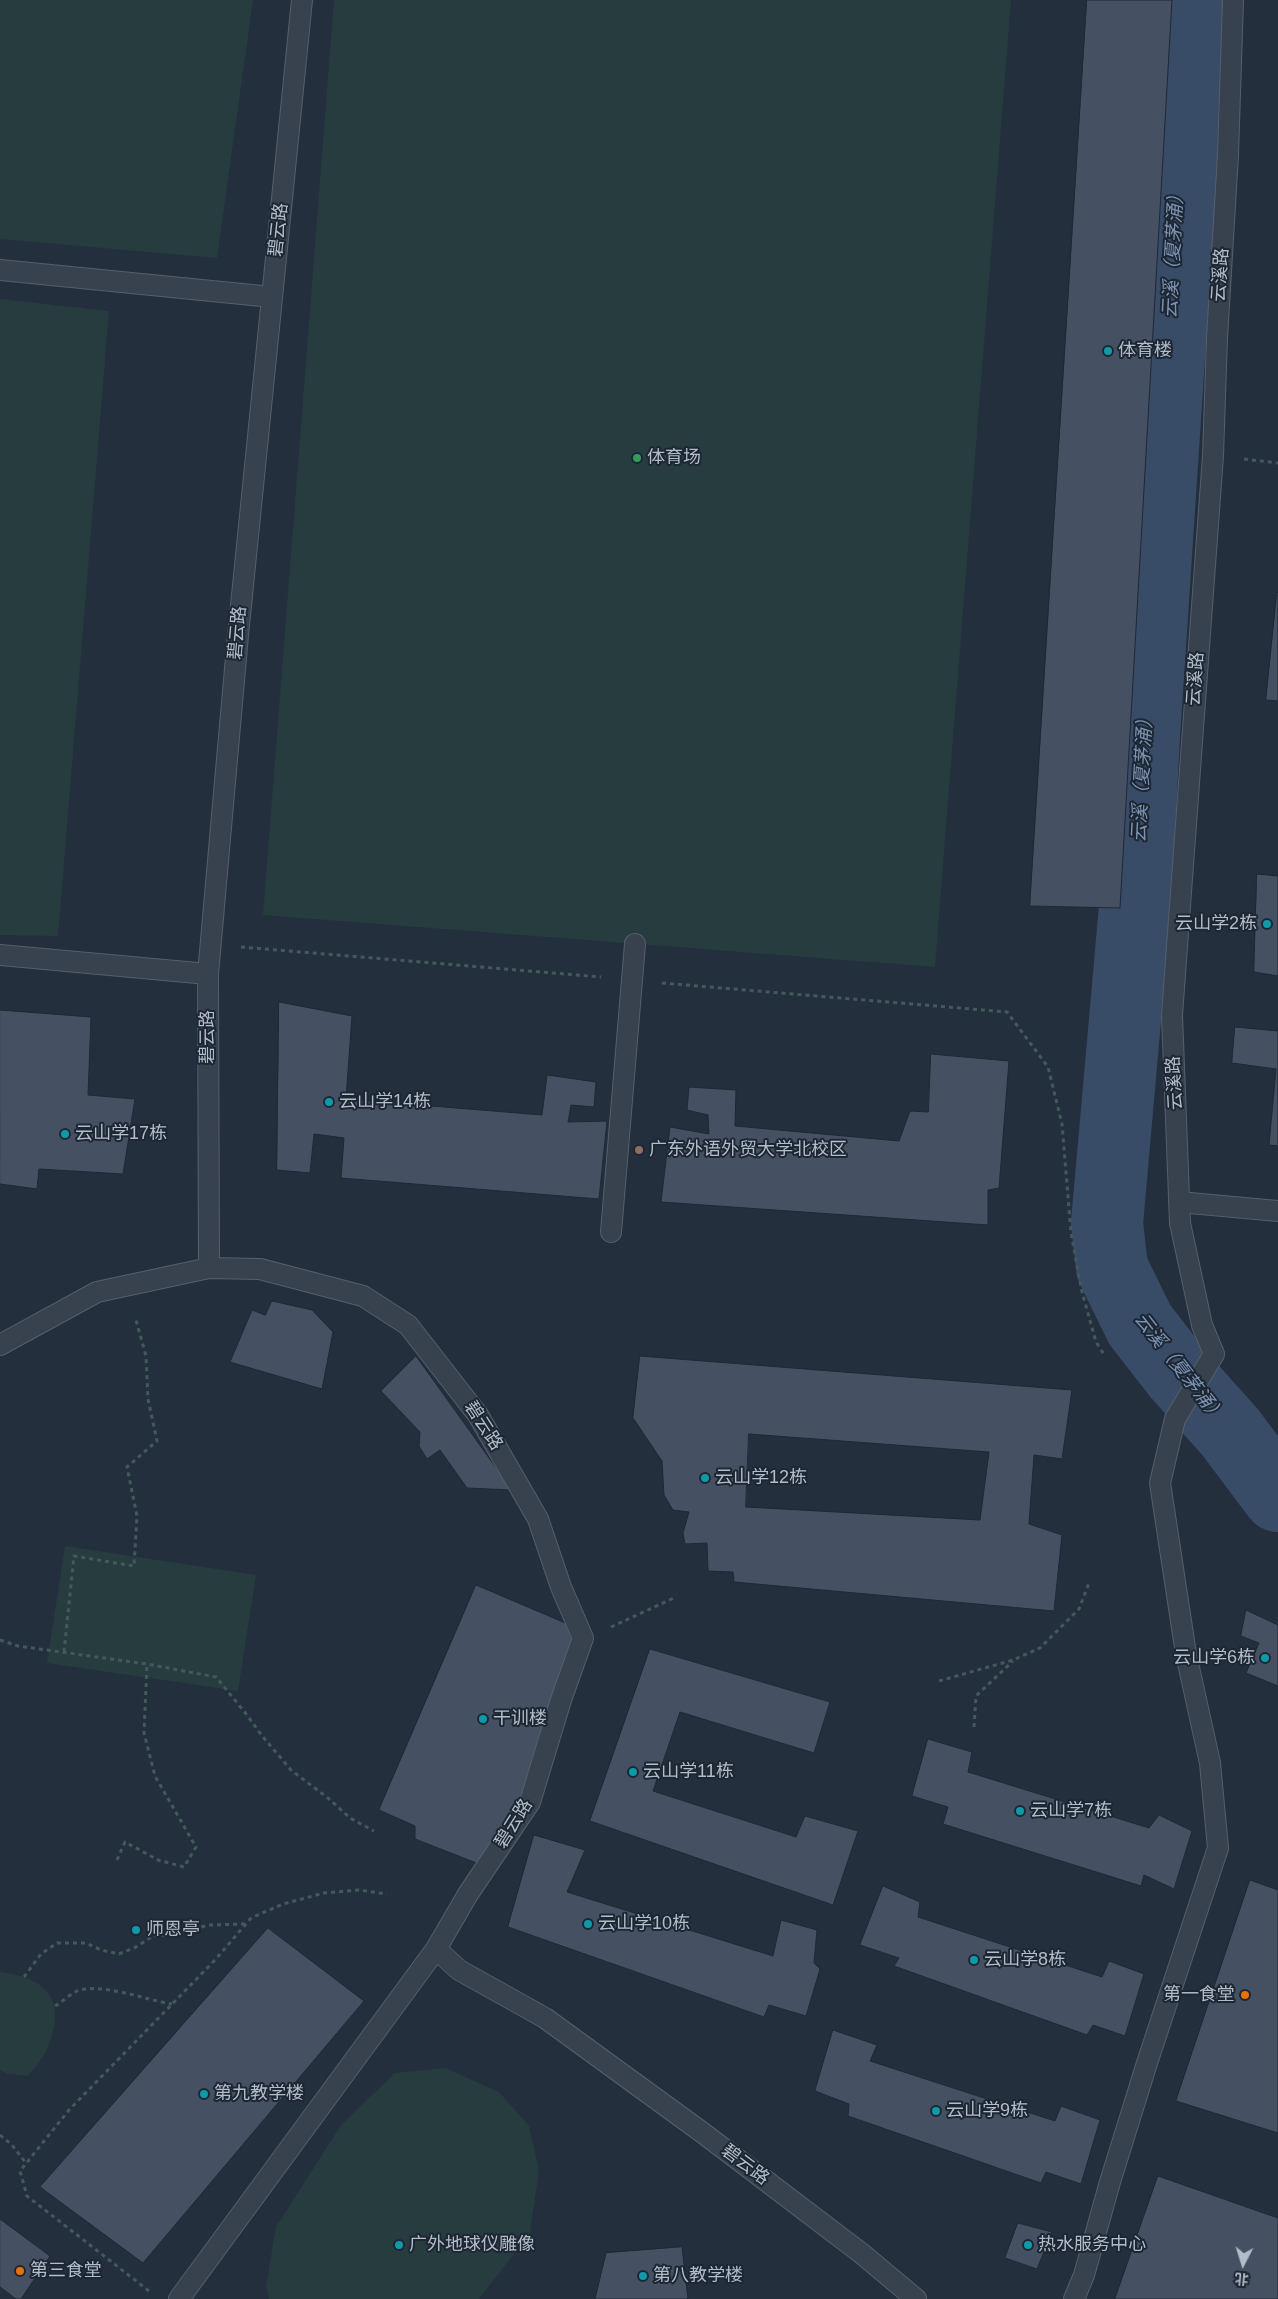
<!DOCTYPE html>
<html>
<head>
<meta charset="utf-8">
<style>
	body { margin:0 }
	#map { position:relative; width:1278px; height:2299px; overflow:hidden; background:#242f3e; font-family:Arial,"Noto Sans SC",sans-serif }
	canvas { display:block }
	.north { position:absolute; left:1218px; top:2239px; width:50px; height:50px; -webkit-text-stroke:4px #1d2633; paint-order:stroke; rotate:185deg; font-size:14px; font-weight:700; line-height:20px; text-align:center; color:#b4bcc9 }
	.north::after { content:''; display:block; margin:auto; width:18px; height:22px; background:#b4bcc9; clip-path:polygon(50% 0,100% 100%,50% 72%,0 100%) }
</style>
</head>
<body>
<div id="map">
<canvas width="1278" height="2299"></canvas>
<div class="north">北</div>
</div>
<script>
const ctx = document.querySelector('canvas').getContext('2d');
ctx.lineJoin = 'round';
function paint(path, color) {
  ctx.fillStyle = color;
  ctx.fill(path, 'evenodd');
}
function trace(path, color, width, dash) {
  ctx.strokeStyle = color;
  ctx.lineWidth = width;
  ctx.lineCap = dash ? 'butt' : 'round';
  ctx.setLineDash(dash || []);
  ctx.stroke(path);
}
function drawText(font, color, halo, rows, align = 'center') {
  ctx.font = font + ' Arial,"Noto Sans SC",sans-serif';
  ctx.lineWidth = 4;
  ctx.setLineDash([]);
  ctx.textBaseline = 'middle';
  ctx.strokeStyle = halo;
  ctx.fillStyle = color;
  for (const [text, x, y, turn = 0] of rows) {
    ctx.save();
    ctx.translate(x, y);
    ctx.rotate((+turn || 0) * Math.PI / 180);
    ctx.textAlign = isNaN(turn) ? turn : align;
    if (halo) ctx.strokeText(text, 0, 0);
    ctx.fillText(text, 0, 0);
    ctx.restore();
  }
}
paint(new Path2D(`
	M0 0H253L217 258 0 239Z
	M334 0H1011L935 967 263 915Z
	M0 299 109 311 58 936 0 935Z
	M65 1546 256 1575 238 1691 47 1663Z
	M0 1972C50 1978 68 2003 46 2051 42 2060 34 2068 28 2076L7 2074 0 2070Z
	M445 2068 499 2092 529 2126 539 2170 530 2233 479 2299H269L266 2287 276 2227 341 2125 395 2073Z`), '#263c3f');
trace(new Path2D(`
	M1188 0 1179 207 1144 736 1135 907 1107 1223 1112 1268 1140 1325 1179 1375 1230 1432 1278 1496`), '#394c67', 72);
const building = new Path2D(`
	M1087 0H1172L1120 908 1030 906Z
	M1277 592 1278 593V701L1266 700Z
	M1257 874 1278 876V976L1254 972Z
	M279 1002 352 1016 346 1099 542 1115 547 1075 596 1082 594 1107 571 1105 568 1122 607 1121 599 1199 341 1178 344 1138 314 1134 310 1173 277 1170Z
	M0 1010 91 1017 88 1095 135 1099 123 1174 39 1169 37 1189 0 1184Z
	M1235 1027 1278 1031V1146L1269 1145 1276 1069 1232 1063Z
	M931 1054 1009 1061 999 1188 988 1190V1225L661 1202 670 1127 709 1134 708 1115 687 1110 689 1087 736 1090 735 1126 899 1141 910 1111 928 1112Z
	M272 1301 312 1310 333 1332 322 1389 230 1362 252 1310 265 1315Z
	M416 1356 512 1490 467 1488 440 1450 427 1459 419 1446 420 1432 381 1391Z
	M640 1356 1072 1390 1062 1459 1034 1455 1029 1524 1062 1535 1054 1611 734 1582 733 1572 708 1571 707 1543 685 1544 683 1533 689 1512 673 1510 664 1495 662 1461 633 1418ZM749 1434 989 1452 980 1520 746 1507Z
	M476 1585 577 1628 497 1871 415 1839V1826L379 1810Z
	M1246 1610 1278 1625V1686L1246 1673 1259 1643 1241 1636Z
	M650 1649 830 1702 814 1753 680 1712 653 1791 796 1837 805 1816 858 1831 833 1905 590 1821Z
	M928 1739 972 1752 968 1772 1149 1828 1159 1815 1192 1831 1174 1889 1144 1875 1141 1886 943 1824 948 1807 912 1796Z
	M534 1835 585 1850 567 1892 773 1956 781 1920 817 1930 814 1963 820 1969 806 2016 769 2005 764 2017 508 1927Z
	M1250 1880 1278 1890V2133L1176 2101Z
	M883 1886 920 1902 918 1917 1102 1977 1109 1961 1144 1974 1125 2036 1093 2025 1087 2035 894 1966 899 1958 860 1945Z
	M268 1928 364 2001 143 2263 40 2187Z
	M833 2030 877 2045 870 2061 1055 2121 1061 2106 1100 2120 1081 2184 1046 2172 1041 2183 848 2116 849 2104 815 2091Z
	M1158 2176 1278 2218V2299H1115Z
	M0 2219 50 2256 21 2299H16L0 2287Z
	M1018 2223 1052 2232 1037 2269 1005 2258Z
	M682 2247 688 2299H595L606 2253Z`);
paint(building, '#455162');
trace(building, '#1f2835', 1);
const lane = new Path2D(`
	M0 270 272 297
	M0 955 208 974
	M1179 1202 1278 1211
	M611 1232 635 944
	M209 1268 208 974 238 635 302 0
	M0 1345 97 1292 209 1268 260 1269 363 1296 408 1325 478 1415 538 1519 561 1587 583 1638 561 1700 530 1802 468 1894 436 1949 459 1970 545 2018 703 2133 861 2253 916 2299
	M179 2299 436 1949
	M1074 2299 1084 2275 1110 2182 1147 2063 1218 1848 1210 1763 1186 1654 1160 1483 1175 1419 1214 1354 1202 1325 1180 1223 1172 1015 1213 456 1217 338 1228 155 1233 0`);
trace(lane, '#565f6c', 22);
trace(new Path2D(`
	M1244 459 1278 463
	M241 947 601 977
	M662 983 1007 1012 1048 1067 1062 1124 1071 1233 1082 1292 1096 1342 1105 1356
	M611 1627 676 1597
	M0 1640 18 1646 147 1664 216 1677 247 1715 263 1737 291 1770 328 1798 350 1818 374 1831
	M64 1652 74 1556 134 1566 137 1516 127 1467 157 1441 148 1399 146 1356 136 1320
	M939 1681 1013 1660 1040 1648 1079 1609 1089 1583
	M974 1727 976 1696 1013 1661
	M117 1860 125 1842 158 1860 184 1867 196 1847 155 1776 144 1733 147 1664
	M24 1977 41 1954 57 1943H86L101 1950 119 1954 136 1947 153 1936 170 1935 209 1925 245 1924
	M55 2006C62 2002 68 1996 75 1992 97 1981 146 2000 172 2004
	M0 2135 12 2145 26 2163
	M149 2291 27 2196 20 2171 69 2110 215 1960 251 1918 283 1904 324 1893 359 1890 387 1894`), '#44595c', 3, [4, 4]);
trace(lane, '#38414e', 20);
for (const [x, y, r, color] of [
	[1108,351,5,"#0f9aa8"],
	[637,458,5,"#2e9e5b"],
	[1267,924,5,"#0f9aa8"],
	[329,1102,5,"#0f9aa8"],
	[65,1134,5,"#0f9aa8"],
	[639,1150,5,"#8d6e63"],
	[705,1478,5,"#0f9aa8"],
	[1265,1658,5,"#0f9aa8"],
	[483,1719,5,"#0f9aa8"],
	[633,1772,5,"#0f9aa8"],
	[1020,1811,5,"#0f9aa8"],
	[588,1924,5,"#0f9aa8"],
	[136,1930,5,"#0f9aa8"],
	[974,1960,5,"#0f9aa8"],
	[1245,1995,5,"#e8710a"],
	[204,2094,5,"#0f9aa8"],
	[936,2111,5,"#0f9aa8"],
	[399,2245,5,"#0f9aa8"],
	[1028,2245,5,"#0f9aa8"],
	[20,2271,5,"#e8710a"],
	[643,2276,5,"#0f9aa8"]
]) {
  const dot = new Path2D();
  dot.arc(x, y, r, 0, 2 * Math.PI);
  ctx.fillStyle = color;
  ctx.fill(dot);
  trace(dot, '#1d2633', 2);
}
drawText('18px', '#b4bcc9', '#1d2633', [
	["碧云路",279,230,-84],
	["云溪路",1221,275,-86],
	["碧云路",238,633,-85],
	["云溪路",1196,679,-86],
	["碧云路",208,1037,-90],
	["云溪路",1175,1083,-93],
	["碧云路",483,1426,57],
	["碧云路",514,1824,-58],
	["碧云路",745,2165,37]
]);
drawText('18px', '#b4bcc9', '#1d2633', [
	["体育楼",1118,351],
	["体育场",647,458],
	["云山学2栋",1257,924,"right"],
	["云山学14栋",339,1102],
	["云山学17栋",75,1134],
	["广东外语外贸大学北校区",649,1150],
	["云山学12栋",715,1478],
	["云山学6栋",1255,1658,"right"],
	["干训楼",493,1719],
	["云山学11栋",643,1772],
	["云山学7栋",1030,1811],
	["云山学10栋",598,1924],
	["师恩亭",146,1930],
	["云山学8栋",984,1960],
	["第一食堂",1235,1995,"right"],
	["第九教学楼",214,2094],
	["云山学9栋",946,2111],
	["广外地球仪雕像",409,2245],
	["热水服务中心",1038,2245],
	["第三食堂",30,2271],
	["第八教学楼",653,2276]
], 'left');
drawText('italic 19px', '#7c92b1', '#1d2633', [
	["云溪（夏茅涌）",1174,252,-87],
	["云溪（夏茅涌）",1143,776,-87],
	["云溪（夏茅涌）",1179,1368,52]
]);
</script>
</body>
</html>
